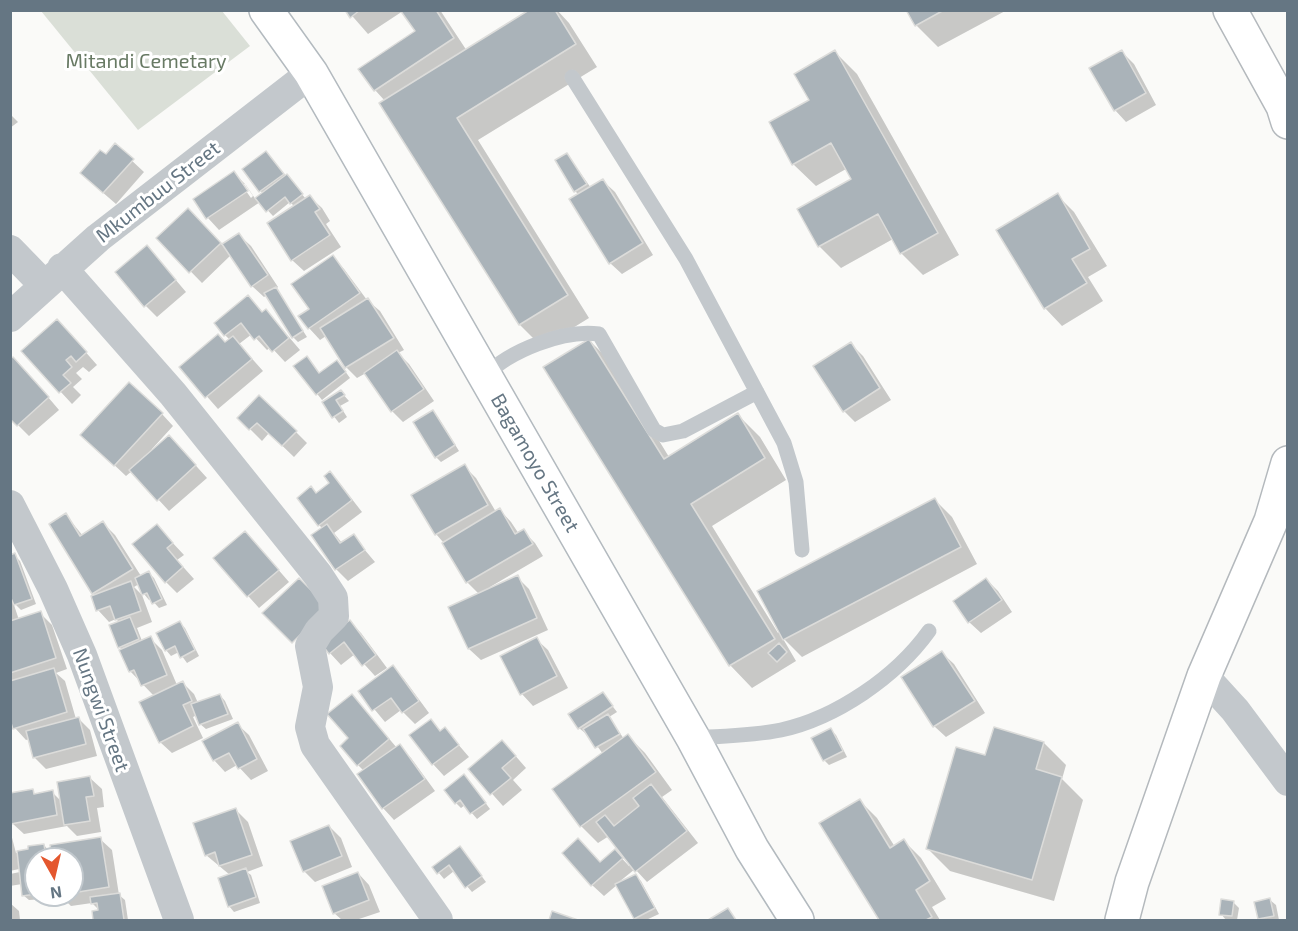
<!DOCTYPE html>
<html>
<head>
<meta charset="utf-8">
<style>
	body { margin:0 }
	#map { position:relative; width:1298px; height:931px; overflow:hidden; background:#fafaf8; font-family:"Exo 2",sans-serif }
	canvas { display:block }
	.frame { position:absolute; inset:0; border:12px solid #657683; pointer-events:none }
	.north { position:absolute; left:24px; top:847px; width:60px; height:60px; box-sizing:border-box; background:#fff; border:2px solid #c1c8cd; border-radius:50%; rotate:172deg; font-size:16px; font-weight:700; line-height:24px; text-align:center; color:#657683 }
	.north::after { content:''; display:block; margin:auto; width:21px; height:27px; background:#e4572e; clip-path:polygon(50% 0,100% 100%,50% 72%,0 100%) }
</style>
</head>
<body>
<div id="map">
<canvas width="1298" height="931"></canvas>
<div class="frame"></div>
<div class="north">N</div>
</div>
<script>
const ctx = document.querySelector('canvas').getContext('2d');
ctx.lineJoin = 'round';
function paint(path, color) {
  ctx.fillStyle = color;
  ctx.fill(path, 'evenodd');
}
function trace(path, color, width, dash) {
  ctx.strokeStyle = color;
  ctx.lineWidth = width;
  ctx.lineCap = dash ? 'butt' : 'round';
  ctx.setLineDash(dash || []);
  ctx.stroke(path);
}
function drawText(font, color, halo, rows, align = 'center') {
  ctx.font = font + ' "Exo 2",sans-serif';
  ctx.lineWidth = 6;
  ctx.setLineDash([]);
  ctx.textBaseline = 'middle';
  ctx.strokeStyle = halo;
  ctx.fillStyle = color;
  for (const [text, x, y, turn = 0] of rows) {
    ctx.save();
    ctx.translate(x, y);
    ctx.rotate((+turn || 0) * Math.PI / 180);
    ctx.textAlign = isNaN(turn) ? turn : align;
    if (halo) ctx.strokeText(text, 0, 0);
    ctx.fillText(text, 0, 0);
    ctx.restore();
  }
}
paint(new Path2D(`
	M41 11H222L250 46 138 130Z`), '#dadfd7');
paint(new Path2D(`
	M347 10H440L467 51 531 10H557L569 23 597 67 478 140 589 318 542 347 520 325 381 103 385 101 375 90 417 32 403 11 368 34Z
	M908 10H1007L938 47 916 25Z
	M835 52 857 74 959 255 923 275 901 253 893 239 841 268 819 246 853 180 846 169 816 186 793 164 811 101Z
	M1122 52 1134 64 1156 105 1126 122 1115 110Z
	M10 114 18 122 10 128Z
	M115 145 144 172 116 204 93 184 106 156Z
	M266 153 306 199 310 197 322 208 330 221 326 224 341 247 304 271 292 260 295 207 290 202 273 216 260 202 219 230 208 218 195 200 234 173 246 185 256 200 263 194 244 169ZM241 184H245L253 196 251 198Z
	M567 154 591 188 603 181 615 192 653 255 622 274 610 263 579 195 575 191Z
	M1057 195 1074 212 1107 266 1088 277 1103 301 1062 326 1045 308 998 230Z
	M188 210 223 246 239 235 251 246 278 287 276 289 307 337 298 342 293 337 267 295 264 297 252 286 231 255 202 283 158 238Z
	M333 257 344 269 367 300 380 311 404 350 398 353 409 364 434 401 403 422 392 411 366 373 357 378 346 367 326 336 320 340 309 328 311 309Z
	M158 259 186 292 157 317 145 305Z
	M248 297 263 313 266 311 277 323 300 350 285 362 271 347 267 350 252 334 239 344 263 371 218 409 181 367 230 340 225 335Z
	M68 332 97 365 89 372 83 367 76 373 82 379 73 387 81 395 72 404 23 351Z
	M589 340 611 362 669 457 738 415 760 437 786 480 712 526 778 633 935 500 952 517 977 564 802 657 782 637 796 661 752 688 730 665 545 367Z
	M851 344 863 356 891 400 855 422 844 411Z
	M295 366 320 375 342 367 350 378 322 400Z
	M25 370 59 410 29 436 18 425Z
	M341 392 349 401 340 406 347 417 339 423 324 403Z
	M433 412 438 417 459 451 441 462 436 457Z
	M162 414 173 426 152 449 153 451 180 448 207 478 169 511 132 471 126 476 94 446Z
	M239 418 296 432 307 443 294 457 269 433 262 441Z
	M464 466 476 478 496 512 500 510 511 522 519 534 523 531 535 543 543 556 490 587 491 589 517 577 529 589 548 630 481 660 469 649 450 608 479 594 467 582 443 542 436 534Z
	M330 473 341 485 362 512 334 533 342 543 353 536 375 562 348 581 336 569 323 529 319 525 317 494 331 483Z
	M66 515 83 536 103 523 115 535 141 576 149 573 154 578 167 605 159 608 151 599 149 600 144 594 139 584 134 587 142 595 152 622 137 628 142 641 150 638 162 650 177 685 182 682 194 694 198 703 220 695 225 701 233 719 206 729 200 724 197 715 193 717 203 738 172 753 160 742 154 696 130 671 120 647V623L116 619 109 622 98 610 96 596 93 593Z
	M157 526 184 555 177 560 194 579 177 593 166 582Z
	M256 544 289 582 259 608 215 559Z
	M10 549 13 556 14 555 20 561 36 604 21 610 13 602 19 620 40 613 52 625 67 669 56 673 65 681 76 719H79L90 730 97 756 46 769 34 757 30 739 26 740 15 728 10 715Z
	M986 579 998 591 1012 612 981 633 969 622Z
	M350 622 361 633 387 668 375 676 355 654 341 665 330 653Z
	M180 623 185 628 199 656 187 663 179 652 171 656 166 650Z
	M536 639 548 650 568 688 533 706 522 694 502 657Z
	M942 653 954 664 985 713 946 737 934 726Z
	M393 667 404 679 429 713 415 724 401 710 385 722 360 692Z
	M603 694 617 712 609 717 624 739 628 736 645 753 672 790 662 797 698 843 647 882 635 869 619 882 635 875 641 881 659 914 646 920H637L635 918 617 885 604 896 592 885 601 864 615 851 629 866 631 864 609 836 598 843 581 826 554 789 603 754 587 732 585 733 579 728Z
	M363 708 397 748 400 746 411 758 435 791 394 820 383 808 364 771 358 765 350 739Z
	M431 721 441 732 445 729 469 757 444 776 433 764Z
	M237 724 249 735 268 771 251 780 237 765 225 772 214 760Z
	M995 729 1044 743 1066 765 1062 779 1083 800 1054 901 950 871 928 849 986 757Z
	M831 730 836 735 847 757 829 765 824 760Z
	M513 753 526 768 513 780 522 790 503 806 470 769Z
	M90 778 102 789 104 807 97 808 101 832 77 836 67 826 24 834 12 823 10 795 32 791 36 795 52 792 61 801Z
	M470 782 490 809 477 819 465 805 461 808 456 803Z
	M860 801 877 818 895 847 904 841 921 858 946 899 932 907 940 920H881L821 824Z
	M236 810 248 822 263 866 247 872 251 875 260 903 234 912 229 906 230 875 206 855Z
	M329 826 341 838 352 867 315 882 304 871Z
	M10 830 16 853 30 851 44 845 49 851 50 859H36V895H43L44 899 29 900 23 895 22 884 10 886V874L20 872 19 869 10 871Z
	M100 839 112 850 119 895 125 900 128 920H94L93 912 100 911 92 903 71 906 60 895H72V859H54Z
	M465 854 486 882 472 892 454 871 444 879 434 867Z
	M358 873 369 885 380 912 356 920H342L334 913Z
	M1270 900 1276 905 1279 920H1261L1260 919Z
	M1233 902 1239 908 1237 920H1226L1221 914Z
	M10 903 19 911 20 920H10Z`), '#0003');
const building = new Path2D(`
	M345 10H360L350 18Z
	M400 10H436L454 38 374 91 358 69 415 31Z
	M529 10H555L576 44 457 118 568 295 519 325 379 103Z
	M906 10H944L915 26Z
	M835 50 938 233 900 254 878 214 818 247 797 209 851 179 831 143 792 165 769 122 809 100 794 74Z
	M1122 50 1146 93 1114 111 1089 68Z
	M115 143 134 159 103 193 80 173 100 150 106 154Z
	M266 151 284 174 259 192 242 169Z
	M567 153 587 184 574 192 555 160Z
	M234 171 248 191 206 219 193 199Z
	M287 174 303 194 290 204 285 197 266 212 255 198Z
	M603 179 643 243 609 264 569 199Z
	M1058 193 1090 249 1072 259 1087 283 1044 309 996 230Z
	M310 195 320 209 315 212 330 235 291 261 267 223Z
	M188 208 221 243 189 273 156 238Z
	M239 233 268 275 251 287 222 244Z
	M147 245 176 280 144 307 115 272Z
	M333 255 360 293 308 329 298 316 309 309 291 284Z
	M276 287 303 331 292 338 264 293Z
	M248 295 262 312 266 309 289 338 272 352 259 336 254 340 241 323 224 336 214 323Z
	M368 298 394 338 345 368 320 328Z
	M57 319 87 352 76 362 71 356 66 360 72 367 63 375 71 383 59 393 21 351Z
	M218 334 225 342 233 336 252 359 205 398 179 367Z
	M589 339 664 459 738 413 765 458 691 504 775 639 729 666 543 367Z
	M851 342 880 388 843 412 813 366Z
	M397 350 424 389 391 412 364 373Z
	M307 356 319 373 337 360 346 372 316 395 293 366Z
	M13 357 49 397 17 426 10 419V359Z
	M129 382 163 413 114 466 80 435Z
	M341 390 345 395 336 400 343 411 332 418 322 402Z
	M259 395 297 431 282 446 257 423 249 430 237 418Z
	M433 410 455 445 435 458 413 422Z
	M169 435 196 465 157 501 129 470Z
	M465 464 488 505 435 535 411 495Z
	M330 471 352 500 318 526 297 498 311 486 316 493 329 483 324 476Z
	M935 498 961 547 783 640 757 591Z
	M500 508 515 534 524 529 533 544 466 583 442 543Z
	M66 513 80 536 103 521 133 569 92 594 49 524Z
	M157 524 173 543 167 548 183 567 165 583 132 544Z
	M327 524 340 543 354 534 365 550 335 570 311 535Z
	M245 531 279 570 247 597 213 558Z
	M15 553 32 599 14 605 10 596V555Z
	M149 571 162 599 152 604 147 593 142 595 135 578Z
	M518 575 537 618 468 649 448 607Z
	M299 578 328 607 292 643 262 613Z
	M986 578 1002 600 968 623 953 601Z
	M131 581 141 611 115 620 110 606 96 611 91 596Z
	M41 611 56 658 10 673V621Z
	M130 617 139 639 118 648 109 625Z
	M350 620 376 655 362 666 344 642 329 654 320 642Z
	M180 621 195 650 180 658 175 646 165 651 156 633Z
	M151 636 167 675 141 686 134 670 129 672 119 650Z
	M537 637 557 676 520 695 500 656Z
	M779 643 787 652 777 662 768 653Z
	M942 651 975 701 933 727 901 677Z
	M393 665 419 701 402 713 391 698 372 711 358 691Z
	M54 668 67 712 13 729 10 720V681Z
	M183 681 192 701 183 705 193 726 159 743 139 702Z
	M603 692 613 706 578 729 568 714Z
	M220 694 228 714 199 725 191 704Z
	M352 694 389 739 357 766 340 746 348 738 327 714Z
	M608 714 620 734 595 748 583 729Z
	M79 717 86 744 33 758 26 731Z
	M431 719 440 731 445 727 459 745 432 765 409 735Z
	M238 722 257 759 238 769 229 753 213 761 202 741Z
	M994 727 1044 742 1036 769 1062 777 1032 880 926 849 956 747 985 755Z
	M831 728 843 751 823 761 811 738Z
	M628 734 656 772 580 827 552 789Z
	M502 740 516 756 502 768 511 778 490 795 468 769Z
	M400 744 425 779 382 809 357 774Z
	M464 774 486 803 470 814 460 800 455 804 444 790Z
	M90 776 94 796 86 797 90 821 64 825 57 782Z
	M651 784 687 831 635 872 596 822 605 815 614 826 639 806 633 798Z
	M33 789 34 794 53 790 57 815 11 824 10 793Z
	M860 799 890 848 904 839 930 881 916 890 932 917 926 920H879L819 823Z
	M236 808 252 855 219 866 215 852 205 856 193 823Z
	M329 825 342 856 303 872 290 841Z
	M101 837 109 887 72 893V859H53L50 845Z
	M578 838 600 862 615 849 623 858 591 886 562 853Z
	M44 844 46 859 35 860 36 894 22 896 17 851 28 849V846Z
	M460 846 482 876 465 888 449 865 437 874 432 867Z
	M246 868 256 897 228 907 218 878Z
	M358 872 369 900 333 914 322 886Z
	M636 874 655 908 634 919 615 884Z
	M120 893 124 920H93L92 911 98 910 97 903 91 904 90 897Z
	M1270 898 1274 916 1258 919 1254 902Z
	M1221 899 1234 901 1232 916 1219 915Z
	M728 908 736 920H708Z
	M552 911 578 920H549Z`);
paint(building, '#aab3b9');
trace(building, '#dcdcda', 1.5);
const secondary = new Path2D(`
	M266 10 311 73 693 738 752 849 797 920`);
const highway = new Path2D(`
	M1230 10 1283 106 1288 122
	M1122 920 1132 882 1204 676 1271 521 1288 463`);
trace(secondary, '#b3babf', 36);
trace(highway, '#b4b9bd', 36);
trace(new Path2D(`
	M572 77 686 259 784 443 796 482 802 550
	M485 376C509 351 564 329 599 334L654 430 663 435 683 431 757 392
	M693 738C722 736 752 736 781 730 836 718 896 677 929 631`), '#c3c8cc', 15);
trace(new Path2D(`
	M10 250 44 285
	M62 268 173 394 318 575 333 598 334 616 319 631 310 646 318 687 310 727 315 745 438 920
	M10 317 98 238 311 73
	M10 505 53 589 82 655 179 920
	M1204 676 1235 710 1288 781`), '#c3c8cc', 30);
trace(secondary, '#fff', 33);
trace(highway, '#fff', 33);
drawText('20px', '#687a64', '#fff', [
	["Mitandi Cemetary",146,61]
]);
drawText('20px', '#657683', '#fff', [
	["Mkumbuu Street",158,192,-38],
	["Bagamoyo Street",535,463,60],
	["Nungwi Street",101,710,70]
]);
</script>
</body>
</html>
